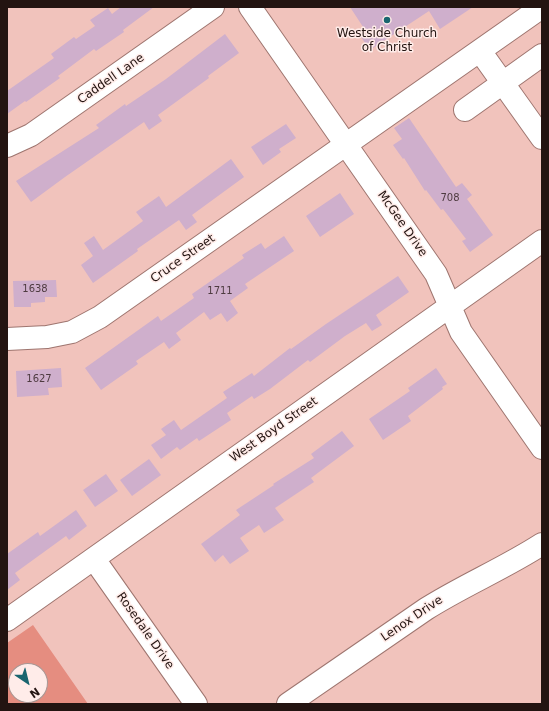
<!DOCTYPE html>
<html>
<head>
<meta charset="utf-8">
<style>
	body { margin:0 }
	#map { position:relative; width:549px; height:711px; overflow:hidden; background:#f1c3bc; font-family:"DejaVu Sans",sans-serif }
	canvas { display:block }
	.frame { position:absolute; inset:0; border:8px solid #231411; pointer-events:none }
	.north { position:absolute; left:8px; top:663px; width:40px; height:40px; box-sizing:border-box; background:#ffece9; border:1px solid #a79693; border-radius:50%; rotate:145deg; font-size:11px; font-weight:700; line-height:16px; text-align:center; color:#231411 }
	.north::after { content:''; display:block; margin:auto; width:14px; height:18px; background:#19656f; clip-path:polygon(50% 0,100% 100%,50% 72%,0 100%) }
</style>
</head>
<body>
<div id="map">
<canvas width="549" height="711"></canvas>
<div class="frame"></div>
<div class="north">N</div>
</div>
<script>
const ctx = document.querySelector('canvas').getContext('2d');
ctx.lineJoin = 'round';
function paint(path, color) {
  ctx.fillStyle = color;
  ctx.fill(path, 'evenodd');
}
function trace(path, color, width, dash) {
  ctx.strokeStyle = color;
  ctx.lineWidth = width;
  ctx.lineCap = dash ? 'butt' : 'round';
  ctx.setLineDash(dash || []);
  ctx.stroke(path);
}
function drawText(font, color, halo, rows, align = 'center') {
  ctx.font = font + ' "DejaVu Sans",sans-serif';
  ctx.lineWidth = 3;
  ctx.setLineDash([]);
  ctx.textBaseline = 'middle';
  ctx.strokeStyle = halo;
  ctx.fillStyle = color;
  for (const [text, x, y, turn = 0] of rows) {
    ctx.save();
    ctx.translate(x, y);
    ctx.rotate((+turn || 0) * Math.PI / 180);
    ctx.textAlign = isNaN(turn) ? turn : align;
    if (halo) ctx.strokeText(text, 0, 0);
    ctx.fillText(text, 0, 0);
    ctx.restore();
  }
}
paint(new Path2D(`
	M33 625 88 704H7V643ZM16 671H40V695H16Z`), '#e58d80');
paint(new Path2D(`
	M121 7H154L123 30 124 32 96 51 94 49 58 76 60 78 26 102 25 101 7 114V91L54 58 51 54 74 37 76 39 95 26 90 20 108 8 112 14Z
	M350 7H473L440 29 429 11 370 50 361 37 367 33Z
	M225 34 239 53 208 76 209 78 158 115 162 121 149 130 144 122 65 177 31 202 16 181 99 128 96 125 125 104 126 106 166 79Z
	M409 118 456 187 462 183 472 195 467 199 493 235 470 252 462 241 466 239 443 209 441 210 426 190 425 191 404 158 403 159 393 145 402 139 394 128Z
	M286 124 296 138 279 149 281 152 263 165 251 147Z
	M231 159 244 177 192 215 197 222 186 230 179 220 137 249 138 251 93 283 81 265 93 256 84 243 94 236 103 250 143 221 136 212 159 196 166 207Z
	M340 193 354 214 320 237 306 216Z
	M284 236 294 251 245 284 248 288 230 301 238 313 227 322 221 313 210 320 204 312 176 333 181 340 169 349 164 342 136 361 138 364 101 390 85 368 158 316 161 321 194 298 192 294 244 258 242 255 261 243 265 249Z
	M398 276 409 292 376 315 382 325 372 331 366 323 345 336 310 362 308 360 270 389 254 399 252 396 227 413 231 420 199 441 197 438 180 450 177 447 161 459 151 445 166 435 161 429 174 420 181 430 227 398 223 392 252 373 254 376 290 348 291 349 326 324Z
	M56 280 57 297H45V302L31 303V307H14L13 281Z
	M61 368 62 387 48 388 49 395 17 397 16 371Z
	M436 368 447 384 442 387 443 389 408 416 411 421 383 440 369 419 410 391 408 388Z
	M342 431 354 446 311 478 314 482 275 508 284 520 264 533 259 525 240 538 249 551 230 564 223 555 215 562 201 544 240 515 236 510 274 485 273 484 314 458 311 454Z
	M149 459 161 475 132 496 120 480Z
	M106 474 118 491 95 507 83 490Z
	M76 510 87 526 69 540 66 536 15 573 20 580 7 590V554L38 532 40 536Z`), '#cfafcc');
const minor = new Path2D(`
	M250 7 436 274 461 332 542 448
	M480 51 542 138
	M465 110 542 55
	M7 146 31 135 213 7
	M7 339 47 337 72 332 100 317 542 7
	M94 559 196 704
	M7 620 542 241
	M288 704 426 609C464 585 505 568 542 544`);
trace(minor, '#9e756f', 24);
trace(minor, '#fff', 22);
for (const [x, y, r, color] of [
	[387,20,4,"#19656f"]
]) {
  const dot = new Path2D();
  dot.arc(x, y, r, 0, 2 * Math.PI);
  ctx.fillStyle = color;
  ctx.fill(dot);
  trace(dot, '#ffece9', 1.5);
}
drawText('10px', '#4e3b40', null, [
	["708",450,198],
	["1638",35,289],
	["1711",220,291],
	["1627",39,379]
]);
drawText('12px', '#231411', '#ffece9', [
	["Westside Church",387,34],
	["of Christ",387,48]
]);
drawText('12px', '#231411', '#ffece9', [
	["Caddell Lane",111,79,-35],
	["McGee Drive",402,224,55],
	["Cruce Street",183,259,-35],
	["West Boyd Street",274,430,-35],
	["Lenox Drive",412,619,-34],
	["Rosedale Drive",145,631,55]
]);
</script>
</body>
</html>
